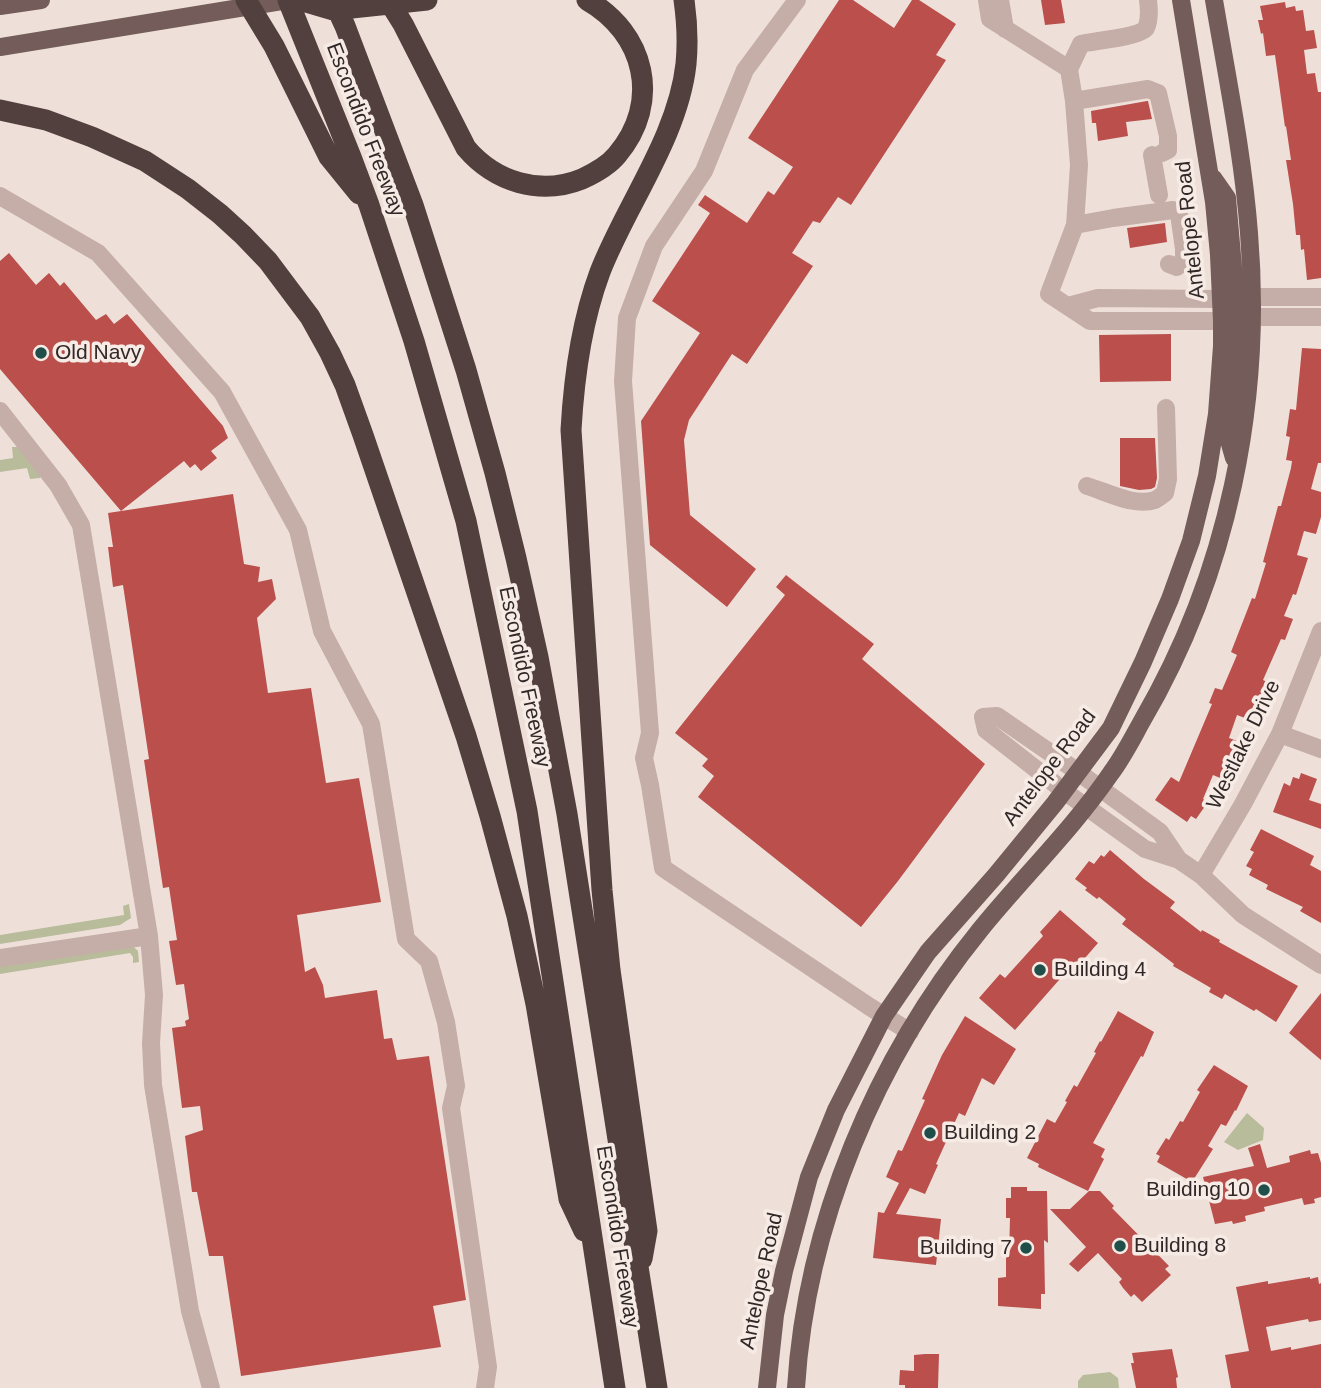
<!DOCTYPE html>
<html>
<head>
<meta charset="utf-8">
<style>
	body { margin:0 }
	canvas { display:block; background:#eee0d9 }
</style>
</head>
<body>
<canvas width="1321" height="1388"></canvas>
<script>
const ctx = document.querySelector('canvas').getContext('2d');
ctx.lineJoin = 'round';
function paint(path, color) {
  ctx.fillStyle = color;
  ctx.fill(path, 'evenodd');
}
function trace(path, color, width, dash) {
  ctx.strokeStyle = color;
  ctx.lineWidth = width;
  ctx.lineCap = dash ? 'butt' : 'round';
  ctx.setLineDash(dash || []);
  ctx.stroke(path);
}
function drawText(font, color, halo, rows, align = 'center') {
  ctx.font = font + ' Arial,sans-serif';
  ctx.lineWidth = 7;
  ctx.setLineDash([]);
  ctx.textBaseline = 'middle';
  ctx.strokeStyle = halo;
  ctx.fillStyle = color;
  for (const [text, x, y, turn = 0] of rows) {
    ctx.save();
    ctx.translate(x, y);
    ctx.rotate((+turn || 0) * Math.PI / 180);
    ctx.textAlign = isNaN(turn) ? turn : align;
    if (halo) ctx.strokeText(text, 0, 0);
    ctx.fillText(text, 0, 0);
    ctx.restore();
  }
}
paint(new Path2D(`
	M12 447H19L42 475 40 478 30 479 27 468 0 472V460L13 458Z
	M129 904 131 918 120 925 0 944V935L124 915 123 906Z
	M132 945 138 951 139 962 133 963V957L130 953 0 974V965Z
	M1247 1113 1264 1128 1263 1140 1238 1150 1224 1142Z
	M1110 1372 1118 1378 1119 1388H1078V1381L1083 1375Z`), '#b8bc9b');
paint(new Path2D(`
	M839 0H853L894 28 912 0H919L956 24 936 55 946 60 851 205 838 197 820 223 813 221 792 253 813 266 747 364 732 354 689 420 684 440 690 515 756 569 727 607 650 545 641 421 700 333 652 301 710 213 698 205 705 195 747 223 768 191 774 195 793 167 748 138Z
	M1041 0H1061L1065 23 1045 25Z
	M1285 2 1286 8 1295 6 1296 11 1303 10 1306 31 1314 30 1317 48 1304 50 1307 74 1315 73 1318 92H1321V278L1307 280 1304 249 1301 250 1300 235H1296L1293 204 1286 160H1291L1286 126 1285 127 1275 55 1266 56 1263 33 1261 34 1258 20H1263L1260 6Z
	M1147 101H1148L1152 119 1126 122 1128 136 1098 141 1096 123H1092L1091 111Z
	M1165 223 1167 242 1130 248 1127 228Z
	M9 253 36 285 49 273 60 286 64 282 96 320 106 314 114 324 127 314 223 426 228 438 211 451 217 458 201 471 195 464 190 468 184 461 121 511 0 369V261Z
	M1171 334V381L1100 382 1099 335Z
	M1302 348 1321 349V463H1318L1311 489 1321 492V517L1316 534 1304 531 1297 555 1308 558 1296 595 1293 594 1284 616 1293 619 1285 640 1281 639 1263 680 1267 682 1250 720 1237 715 1229 738 1240 742 1230 764H1232L1225 780 1213 775 1203 799 1208 802 1196 819 1191 816 1187 822 1155 800 1171 777 1179 782 1212 704 1209 703 1215 688 1222 690 1237 655 1231 652 1252 598 1255 599 1266 563 1263 562 1278 506H1281L1291 468 1292 461 1286 460 1290 437 1286 436 1290 409 1296 410Z
	M1120 438H1155L1157 478 1155 487 1151 489 1139 490 1120 486Z
	M233 494 244 564 260 567 258 582 272 579 276 599 257 618 268 693 311 688 326 783 359 778 381 902 297 915 305 972 315 967 323 985 325 998 377 990 384 1039 392 1038 397 1060 429 1056 466 1300 433 1306 441 1347 241 1376 223 1256H209L197 1192H192L185 1136 203 1130 200 1106 182 1108 172 1028 186 1026 185 1021 189 1019 184 984 176 985 169 941 177 940 169 887 163 888 144 760 149 759 123 585 113 587 108 547H113L108 513Z
	M786 575 874 644 862 659 985 764 898 881 861 927 698 797 714 776 702 766 708 759 675 733 785 595 776 587Z
	M1301 773 1317 779 1309 800 1321 804V829L1273 812 1284 783 1290 786 1293 777 1299 779Z
	M1261 829 1314 856 1310 865 1321 871V923L1300 911 1303 907 1266 889 1268 885 1249 875 1252 869 1246 866 1254 852 1250 850Z
	M1110 850 1144 879 1175 902 1170 908 1201 932 1202 930 1220 940 1219 942 1298 986 1276 1022 1256 1009 1254 1011 1225 994 1222 999 1209 992 1211 988 1173 966 1174 964 1122 924 1126 919 1099 897 1097 899 1085 890 1087 888 1075 879 1089 861 1094 864 1101 855 1104 857Z
	M1060 910 1098 943 1078 966 1074 963 1015 1030 979 998 1000 974 1005 978 1043 936 1040 932Z
	M1321 993V1060L1289 1033Z
	M1118 1011 1154 1032 1143 1057 1141 1056 1093 1143 1105 1149 1101 1157 1104 1159 1088 1191 1038 1167 1039 1164 1027 1158 1047 1119 1055 1123 1067 1102 1065 1101 1074 1085 1077 1087 1096 1053 1094 1052 1100 1041 1101 1042Z
	M965 1016 1016 1049 994 1085 982 1078 965 1116 959 1113 936 1164 938 1165 925 1194 910 1188 896 1214 941 1219 936 1265 873 1258 878 1212 884 1213 899 1183 886 1177 898 1150 902 1151 925 1100 922 1099 942 1055Z
	M1214 1065 1248 1086 1236 1111 1235 1110 1226 1126 1221 1124 1208 1146 1213 1149 1192 1182 1157 1162 1160 1156 1156 1154 1166 1138 1169 1140 1180 1121 1183 1122 1200 1092 1197 1090Z
	M1260 1144 1267 1168 1290 1162 1289 1156 1310 1150 1311 1154 1318 1153 1321 1163V1197L1314 1199 1315 1203 1304 1205 1302 1198 1264 1207 1265 1211 1245 1216 1246 1221 1233 1224 1232 1221 1215 1224 1203 1177 1254 1166 1248 1148Z
	M1011 1187H1027V1191H1047L1048 1243 1044 1240 1045 1294H1041V1309L998 1306V1278L1006 1277V1257H1009L1010 1218H1006V1198H1011Z
	M1089 1191H1100L1114 1206 1112 1208 1169 1266 1165 1269 1171 1275 1142 1302 1134 1294 1131 1297 1123 1288 1119 1282 1122 1279 1098 1253 1078 1272 1069 1264 1086 1247 1050 1209H1070Z
	M1310 1277V1279L1318 1277 1319 1284 1321 1283V1320L1309 1322 1308 1319 1266 1327 1271 1351 1291 1347V1350L1321 1344V1388H1231L1225 1355 1249 1351 1236 1287 1268 1281V1284Z
	M1172 1349 1178 1377 1176 1378 1177 1388H1136L1131 1363H1134L1132 1353Z
	M925 1354H939L938 1388H905V1385H899L900 1370 914 1371V1355Z`), '#ba4f4c');
trace(new Path2D(`
	M797 0 745 70 704 171 654 246 627 318 623 381 650 733 644 758 650 785 663 868 870 1007 910 1032
	M987 0 990 19 1069 69
	M1000 0 1005 29
	M1148 0C1149 8 1150 20 1146 28 1140 37 1093 41 1081 44L1069 69 1074 101 1079 165 1075 225 1049 294 1090 321H1222
	M1074 101 1148 89 1158 93 1168 136V150L1162 153
	M1152 155 1159 195
	M0 196 98 253 222 392 298 530 322 631 371 724 406 939 429 961 446 1022 456 1086 451 1108 488 1367 485 1388
	M1075 225 1113 218 1173 210 1179 214 1184 249V260L1177 267 1169 264
	M1252 297H1321
	M1068 306 1098 298 1221 299
	M1252 317H1321
	M0 411 58 485 81 525 149 936 154 995 151 1043 153 1085 190 1311 211 1388
	M1087 486C1107 492 1134 507 1155 500 1157 499 1164 494 1165 493L1168 479 1166 408
	M1280 734 1321 749
	M1179 860 1160 832 1078 772 997 716 983 717 986 730 1064 791 1145 849 1179 860 1201 875 1243 915 1321 965
	M1201 875 1243 804 1280 734 1321 631
	M0 958 149 936`), '#c5aea7', 18);
trace(new Path2D(`
	M0 6 41 0
	M0 47 288 0
	M1213 178 1227 198 1235 290 1251 315
	M1224 302 1232 311 1236 330 1230 444 1234 458
	M767 1388 775 1315 784 1271 809 1177 836 1110 884 1016 928 952 996 875 1055 803 1111 728 1143 662 1170 599 1191 541 1207 476 1217 414 1222 346V321L1219 255 1214 202 1181 0
	M796 1388C806 1224 876 1058 980 930 1023 877 1072 830 1111 773 1123 757 1132 739 1142 721 1228 574 1263 402 1249 233 1243 155 1227 77 1214 0`), '#735c59', 18);
trace(new Path2D(`
	M246 0 274 46 329 157 359 194
	M288 0 351 157 369 205 414 341 466 521 527 811 615 1388
	M299 0 333 10 427 0
	M333 0 345 26 413 205 466 370 495 473 516 558 538 657 567 814 657 1388
	M388 0 403 24 466 148C495 182 540 196 582 179 595 173 608 166 617 155 662 102 645 33 587 0
	M0 110 46 120 92 137 145 161 188 189 220 214 243 235 268 261 310 317 330 353 345 385 363 435 466 736 490 816 517 916 536 1004 569 1199 584 1231
	M642 1259 647 1231 610 970 602 890 571 430C574 376 581 323 600 272 626 205 678 137 686 64 688 43 687 21 684 0`), '#52403e', 21);
for (const [x, y, r, color] of [
	[41,353,7,"#204f49"],
	[1040,970,7,"#204f49"],
	[930,1133,7,"#204f49"],
	[1264,1190,7,"#204f49"],
	[1120,1246,7,"#204f49"],
	[1026,1248,7,"#204f49"]
]) {
  const dot = new Path2D();
  dot.arc(x, y, r, 0, 2 * Math.PI);
  ctx.fillStyle = color;
  ctx.fill(dot);
  trace(dot, '#f7ebe5', 2.5);
}
drawText('21px', '#322827', '#f7ebe5', [
	["Escondido Freeway",365,130,69],
	["Antelope Road",1191,230,-96],
	["Escondido Freeway",524,677,78],
	["Westlake Drive",1244,745,-64],
	["Antelope Road",1050,768,-53],
	["Escondido Freeway",617,1237,81],
	["Antelope Road",762,1281,-78]
]);
drawText('21px', '#322827', '#f7ebe5', [
	["Old Navy",55,353],
	["Building 4",1054,970],
	["Building 2",944,1133],
	["Building 10",1250,1190,"right"],
	["Building 8",1134,1246],
	["Building 7",1012,1248,"right"]
], 'left');
</script>
</body>
</html>
